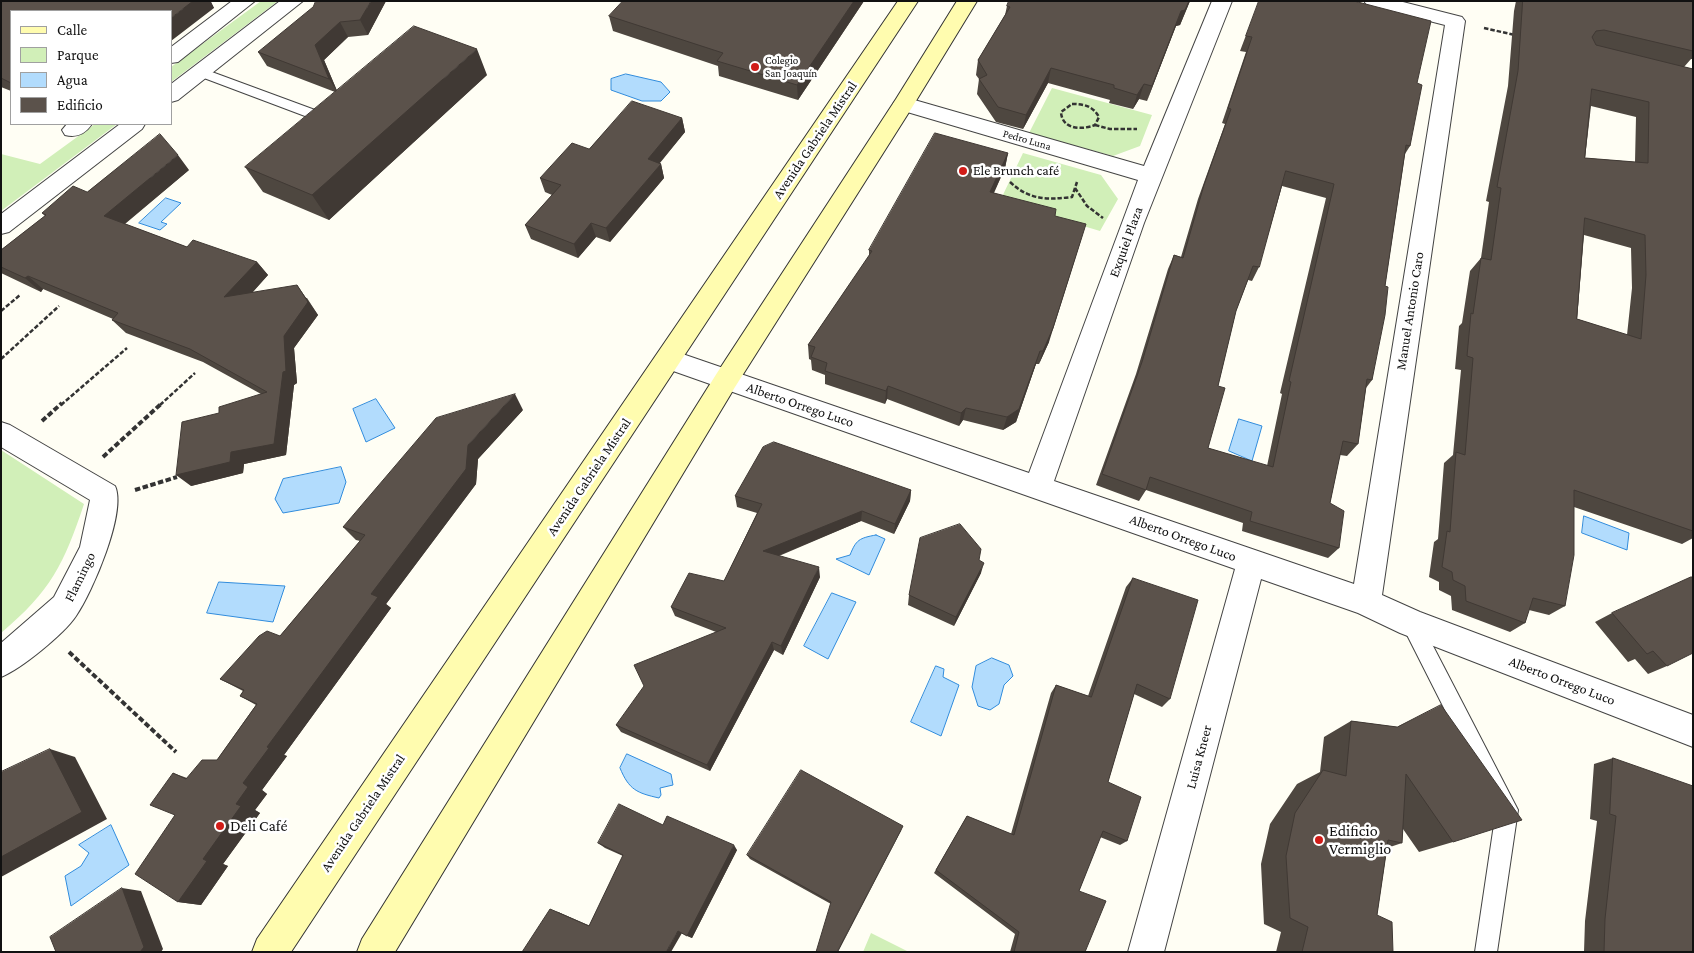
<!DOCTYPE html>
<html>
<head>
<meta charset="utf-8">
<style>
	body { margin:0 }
	#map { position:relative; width:1694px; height:953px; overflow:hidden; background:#fffef4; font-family:"Crimson Pro",serif }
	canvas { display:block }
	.frame { position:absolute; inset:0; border:2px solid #111; pointer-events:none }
	.legend { position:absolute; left:10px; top:10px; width:162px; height:115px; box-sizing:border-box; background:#fff; border:1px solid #a0a0a0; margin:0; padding:6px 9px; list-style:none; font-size:15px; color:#111 }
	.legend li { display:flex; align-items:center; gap:10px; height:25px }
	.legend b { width:25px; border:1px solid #a0a0a0 }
</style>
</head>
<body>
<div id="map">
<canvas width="1694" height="953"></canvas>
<div class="frame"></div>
<ul class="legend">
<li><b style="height:6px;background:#fffcaf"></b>Calle</li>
<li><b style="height:14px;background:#d1efb8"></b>Parque</li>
<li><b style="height:14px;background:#b2dcfd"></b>Agua</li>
<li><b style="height:14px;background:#5b524b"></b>Edificio</li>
</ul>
</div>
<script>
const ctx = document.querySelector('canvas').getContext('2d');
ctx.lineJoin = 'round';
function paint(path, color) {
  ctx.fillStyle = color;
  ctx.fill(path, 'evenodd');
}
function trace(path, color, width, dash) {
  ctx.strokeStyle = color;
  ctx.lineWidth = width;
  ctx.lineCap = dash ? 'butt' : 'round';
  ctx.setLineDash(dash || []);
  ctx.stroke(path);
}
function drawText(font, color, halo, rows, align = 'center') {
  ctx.font = font + ' "Crimson Pro",serif';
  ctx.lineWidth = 5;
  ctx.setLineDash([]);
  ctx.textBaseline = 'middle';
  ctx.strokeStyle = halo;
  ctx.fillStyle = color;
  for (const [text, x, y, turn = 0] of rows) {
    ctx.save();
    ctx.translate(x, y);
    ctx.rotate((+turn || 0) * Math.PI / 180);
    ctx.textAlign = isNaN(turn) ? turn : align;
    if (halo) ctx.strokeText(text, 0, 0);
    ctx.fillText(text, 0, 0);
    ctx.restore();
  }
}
paint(new Path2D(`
	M261 1H278L171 82V67Z
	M1052 88 1152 115 1140 146 1113 156 1029 133Z
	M95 124H117L1 211V154L40 164Z
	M1023 153 1101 175 1118 199 1100 231 1000 201Z
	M1 450 84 504C64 564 51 591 1 633Z
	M871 933 909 952H863Z`), '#d1efb8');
const water = new Path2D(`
	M626 74 661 82 670 92 661 101H642L611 90V79Z
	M166 198 181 203 161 222 167 224 160 230 139 223Z
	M376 399 395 428 366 442 353 409Z
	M1239 419 1262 426 1252 461 1229 451Z
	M341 467 346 482 339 503 283 513 275 499 283 479Z
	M1584 516 1629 533 1627 550 1582 533Z
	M876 535 885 539 869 575 836 559 850 555C856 540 859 538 876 535Z
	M219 582 285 586 273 622 207 613Z
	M832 593 856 602 828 659 804 646Z
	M992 658 1009 665 1013 676 1004 685 999 704 990 710 978 706 972 687 976 666Z
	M936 666 944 669 943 677 959 685 941 736 911 722Z
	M627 754 671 774 673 785 660 788 661 795 659 798C637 793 629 790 620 768Z
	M111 825 129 865 71 906 65 876 81 866 89 853 79 845Z`);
paint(water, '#b2dcfd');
trace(water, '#318cdc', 1);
const service = new Path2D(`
	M201 68 315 110 317 113 310 118 305 116 196 75 194 72Z
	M1411 614 1418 617 1518 810 1497 952H1475L1496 811 1401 623 1404 617Z`);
const minor = new Path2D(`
	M232 1H255L178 62 171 63V47Z
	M280 1H303L178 100 171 102V84Z
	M1212 1H1232L1144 223 1054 481 1354 584 1445 25 1367 5 1364 1H1399L1462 17 1465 21 1382 595 1420 612 1693 715V747L1400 633 1358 613 1261 579 1164 952H1128L1235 569 659 366 655 359 659 352 668 349 1029 473 1138 180 897 109 893 104 897 99 904 97 1144 166Z
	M67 124H92C85 134 77 138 65 135L62 130Z
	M120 124H145L142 129 9 232 1 234V214Z
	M1 422 10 425 115 486C127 512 92 593 76 616 64 634 21 669 1 677V643L54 597 80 547 90 500 1 447Z`);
const secondary = new Path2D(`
	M898 1H918L291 952H252L257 939Z
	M957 1H977L911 109 735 387 395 952H357L362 939 717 373 896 99Z`);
trace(service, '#444', 2);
trace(minor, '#444', 2);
trace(secondary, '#333', 2);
trace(new Path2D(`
	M1484 28 1515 35
	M1072 104C1084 104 1093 106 1099 117L1095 125C1082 130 1062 130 1061 112Z
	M1095 125 1110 129H1137
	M1010 182C1029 200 1047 200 1072 197L1077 182
	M1075 188 1087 206 1103 218
	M1 311 20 295
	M1 359 59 306
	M61 405 127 348
	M160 405 195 373`), '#333', 2.5, [4.5, 2]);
trace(new Path2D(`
	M42 421 62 403
	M103 457 162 403
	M135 490 177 477
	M69 652 176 752`), '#333', 4, [5.5, 2.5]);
paint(service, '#fff');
paint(minor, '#fff');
paint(secondary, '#fffcaf');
paint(new Path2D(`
	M1 1H212L211 2 214 8 11 11V91L1 87Z
	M386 1 368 35 348 37 324 60 337 91 487 75 329 220 263 192 245 167 335 92 267 66 258 52Z
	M623 1H864L798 100 719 76 718 66 613 31 609 16Z
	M1009 1H1190L1180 25 1176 26 1147 101 1139 99 1133 109 1109 103 1110 100 1048 83 1023 129 996 122 977 94 979 79 976 75 978 60 1005 15 1007 6Z
	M1259 1 1417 83 1410 146 1405 154 1385 286 1372 380 1366 388 1358 444 1347 456 1340 455 1330 503 1339 548 1328 558 1242 531 1243 523 1146 490 1139 501 1096 485 1136 374 1168 269 1174 255 1181 257 1198 199 1225 124 1222 123 1246 52 1240 51ZM1282 186 1326 198 1280 393 1282 394 1267 466 1208 448 1218 386 1236 311 1248 280 1252 281 1259 267Z
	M1516 1H1693V59H1691L1684 67 1693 69V538L1682 544 1574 507 1565 606 1549 615 1529 610 1525 623 1510 632 1452 610 1451 596 1439 590V582L1429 577 1434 542 1438 539 1444 463 1453 455 1461 370 1455 369 1459 326 1462 323 1470 271 1481 258 1489 202 1486 201 1508 86 1514 11ZM1591 106 1636 117 1635 162 1585 158ZM1584 235 1631 248 1632 288 1627 335 1577 319Z
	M682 118 685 132 660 163 661 164 664 178 610 242 596 237 578 258 531 239 525 225 552 195 545 192 540 178 589 149Z
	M1008 153 1005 168 994 193 1055 216 1049 342 1039 364H1036L1016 422 1003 430 963 420 959 426 887 399 885 404 825 384V375L812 370 811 360 809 359 808 345 869 256V250Z
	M189 170 125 224 187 247 257 262 268 275 253 292 307 298 318 315 294 348 297 383 294 385 286 455 244 464 243 473 191 486 219 413 261 394 203 362 126 333 112 320 113 319 43 289 41 292 1 273V250L45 216 42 213 87 192Z
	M523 410 478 459 476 484 386 604 391 608 284 755 287 756 262 790 267 794 255 810 260 813 223 864 228 866 201 905 178 902 173 773 187 778 217 760 256 705 240 696 243 691 220 679 280 636 360 541 356 540 343 527Z
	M911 490 910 501 894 534 861 521 779 556 820 577 783 655 774 650 710 771 621 732 616 725 716 632 675 616 671 607 724 581 757 513 737 507 735 496Z
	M979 560 981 573 954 626 908 605 909 595Z
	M1691 577 1667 666 1648 674 1635 659 1628 662 1595 622 1612 613Z
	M1133 578 1170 699 1162 707 1134 694 1108 782 1127 841 1120 845 1100 837 1079 891 1085 952H1010L1015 934 934 873 967 816 1011 834 1051 693 1056 685 1088 696 1126 587Z
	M1351 721 1397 727 1453 842 1419 852 1403 829 1402 843 1387 848 1377 915 1393 952H1276L1281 932 1264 924 1261 864 1270 824 1297 784 1320 772 1324 737Z
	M1613 758 1693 952H1584L1585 921 1597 821 1590 819 1594 764Z
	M663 825 737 850 692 938 682 933 522 952 558 912 589 926 623 856 605 848 598 843Z
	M901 831 831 904 750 859 747 855Z`), '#4e4740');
paint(new Path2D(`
	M193 1H212L211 2 214 8 171 41V18Z
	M371 1H386L368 35 360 20Z
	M854 1H864L798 100 797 85Z
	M1189 1H1190L1180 25 1176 26 1147 101 1152 86 1181 11Z
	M340 22 348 37 324 60 338 93 329 79 315 45Z
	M477 49 487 75 329 220 312 195Z
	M1051 68 1048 83 1023 129 1026 115Z
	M1144 84 1139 99 1133 109 1137 95Z
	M682 118 685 132 651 173 648 159Z
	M1008 153 1005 168 987 207 990 192Z
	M178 155 189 170 117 230 104 216Z
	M661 164 664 178 610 242 606 228Z
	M591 223 596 237 578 258 574 244Z
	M1086 224 1049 342 1039 364 1043 351Z
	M257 262 268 275 236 310 224 297Z
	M28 276 43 289 41 292 25 278Z
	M297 285 318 315 294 348 297 383 294 385 286 455 244 464 243 473 191 486 176 475 231 452 274 444 284 336Z
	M1040 351 1036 364 1016 422 1003 430 1007 417Z
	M888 386 887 399 885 404 886 391Z
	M515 394 523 410 478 459 476 484 386 604 391 608 284 755 287 756 262 790 267 794 255 810 260 813 223 864 228 866 201 905 178 902 203 859 236 804 243 783 267 747 371 594 468 445Z
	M966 408 963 420 959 426 961 413Z
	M911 490 910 501 894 534 895 524Z
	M862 511 861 521 765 561 763 551Z
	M984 563 981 573 954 626 956 617Z
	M819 567 820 577 783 655 781 646Z
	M772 642 774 650 710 771 707 765Z
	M50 749 75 757 107 819 1 877V857Z
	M903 826 901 831 838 952H837Z
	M734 845 737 850 692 938 687 936Z
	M122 888 141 891 163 949 161 952H140Z
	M550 909 558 912 595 928 589 926Z
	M678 931 682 933 671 952H666Z`), '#403934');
const building = new Path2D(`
	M1 1H193L171 18V11H11V83L1 78Z
	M316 1H371L360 20 340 22 315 45 329 79 258 52 313 7Z
	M623 1H854L797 85 717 61 723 53 609 16Z
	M1009 1H1189L1185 10 1181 11 1152 86 1144 84 1137 95 1114 88V85L1051 68 1026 115 998 107 979 79 987 75 978 60 1010 7 1007 6Z
	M1259 1H1354L1431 21 1417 83 1422 85 1410 146 1406 145 1385 286 1388 287 1385 315 1372 380 1367 379 1358 444 1343 441 1330 503 1344 511 1339 548 1250 521 1252 512 1150 477 1146 490 1102 474 1142 362 1174 255 1183 258 1204 185 1231 109 1228 108 1252 37 1246 36ZM1286 171 1334 184 1289 381 1291 382 1273 467 1208 448 1225 388 1218 386 1236 311 1253 266 1259 267Z
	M1523 1H1693V51L1604 30 1596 31 1592 37 1596 45 1693 69V531L1574 490V555L1565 606 1533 598 1525 623 1466 601 1465 586 1453 580 1452 572 1442 567 1447 531 1450 532 1456 452 1465 455 1473 358 1467 356 1471 313 1473 314 1481 258 1491 260 1501 188 1497 187 1518 71ZM1592 89 1649 102 1648 163 1585 158ZM1585 218 1645 235 1646 275 1641 339 1577 319Z
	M414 26 477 49 312 195 245 167Z
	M632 101 682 118 648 159 661 164 606 228 591 223 574 244 525 225 561 185 540 178 572 143 589 149Z
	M935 133 1008 153 990 192 1056 209 1055 216 1086 224 1053 328 1043 351H1040L1019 409 1007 417 966 408 961 413 888 386 886 391 825 371 827 363 811 357 815 347 808 345 872 251 869 250Z
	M160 134 178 155 104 216 187 247 193 240 257 262 224 297 297 285 308 302 284 336 286 371 283 372 274 444 231 452 230 462 176 475 182 422 219 413V407L267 392 190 349 112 320 118 313 28 276 25 278 1 267V250L46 215 42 213 73 186 87 192Z
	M515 394 468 445 466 469 371 594 378 597 267 747 269 748 243 783 248 787 236 804 241 806 203 859 207 861 178 902 135 874 175 815 150 805 173 773 186 779 202 760H217L257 704 240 696 244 690 220 679 259 636 267 631 280 636 365 535 343 527 436 418Z
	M774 442 911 490 895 524 862 511 763 551 819 567 781 646 772 642 707 765 616 725 644 686 634 665 726 628 671 607 689 573 724 581 762 504 735 496 763 447Z
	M960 524 981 549 979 560 984 563 956 617 909 595 920 538Z
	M1691 577H1693V653L1667 666 1653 651 1647 654 1612 613Z
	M1133 578 1198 600 1170 699 1137 684 1108 782 1141 797 1127 841 1103 831 1079 891 1106 901 1085 952H1014L1019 932 936 870 967 816 1014 835 1056 685 1091 697Z
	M1441 705 1522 820 1453 842 1406 774 1402 843 1388 840 1377 915 1392 922 1393 952H1302L1308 927 1290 918 1286 856 1295 813 1323 770 1346 776 1351 721 1397 727Z
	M50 749 82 812 1 857V772Z
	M1613 758 1693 786V952H1604L1605 919 1616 816 1610 814Z
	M801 770 903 826 837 952H816L831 902 747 855Z
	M619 804 663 825 667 816 734 845 687 936 678 931 666 952H522L550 909 589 926 623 855 598 843Z
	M122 888 144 947 140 952H56L50 937Z`);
paint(building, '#5b524b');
trace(building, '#403934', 1);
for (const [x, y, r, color] of [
	[755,67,5,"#d11c18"],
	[963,171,5,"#d11c18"],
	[220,826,5,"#d11c18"],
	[1319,840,5,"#d11c18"]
]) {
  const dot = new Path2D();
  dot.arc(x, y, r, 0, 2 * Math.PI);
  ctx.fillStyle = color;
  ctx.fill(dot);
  trace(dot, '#fff', 2);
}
drawText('11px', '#111', '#fff', [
	["Colegio",765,61],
	["San Joaquín",765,74]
], 'left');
drawText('11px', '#111', '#fff', [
	["Pedro Luna",1027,140,16]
]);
drawText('14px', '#111', '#fff', [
	["Avenida Gabriela Mistral",815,140,-56],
	["Exquiel Plaza",1126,242,-70],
	["Manuel Antonio Caro",1410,311,-81],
	["Alberto Orrego Luco",800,405,19],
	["Avenida Gabriela Mistral",589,477,-56],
	["Alberto Orrego Luco",1183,538,20],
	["Flamingo",80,577,-64],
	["Alberto Orrego Luco",1562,681,21],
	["Luisa Kneer",1199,757,-75],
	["Avenida Gabriela Mistral",363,813,-56]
]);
drawText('14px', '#111', '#fff', [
	["Ele Brunch café",973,171]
], 'left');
drawText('16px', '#111', '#fff', [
	["Deli Café",230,826],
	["Edificio",1329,831],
	["Vermiglio",1329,849]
], 'left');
</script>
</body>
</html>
